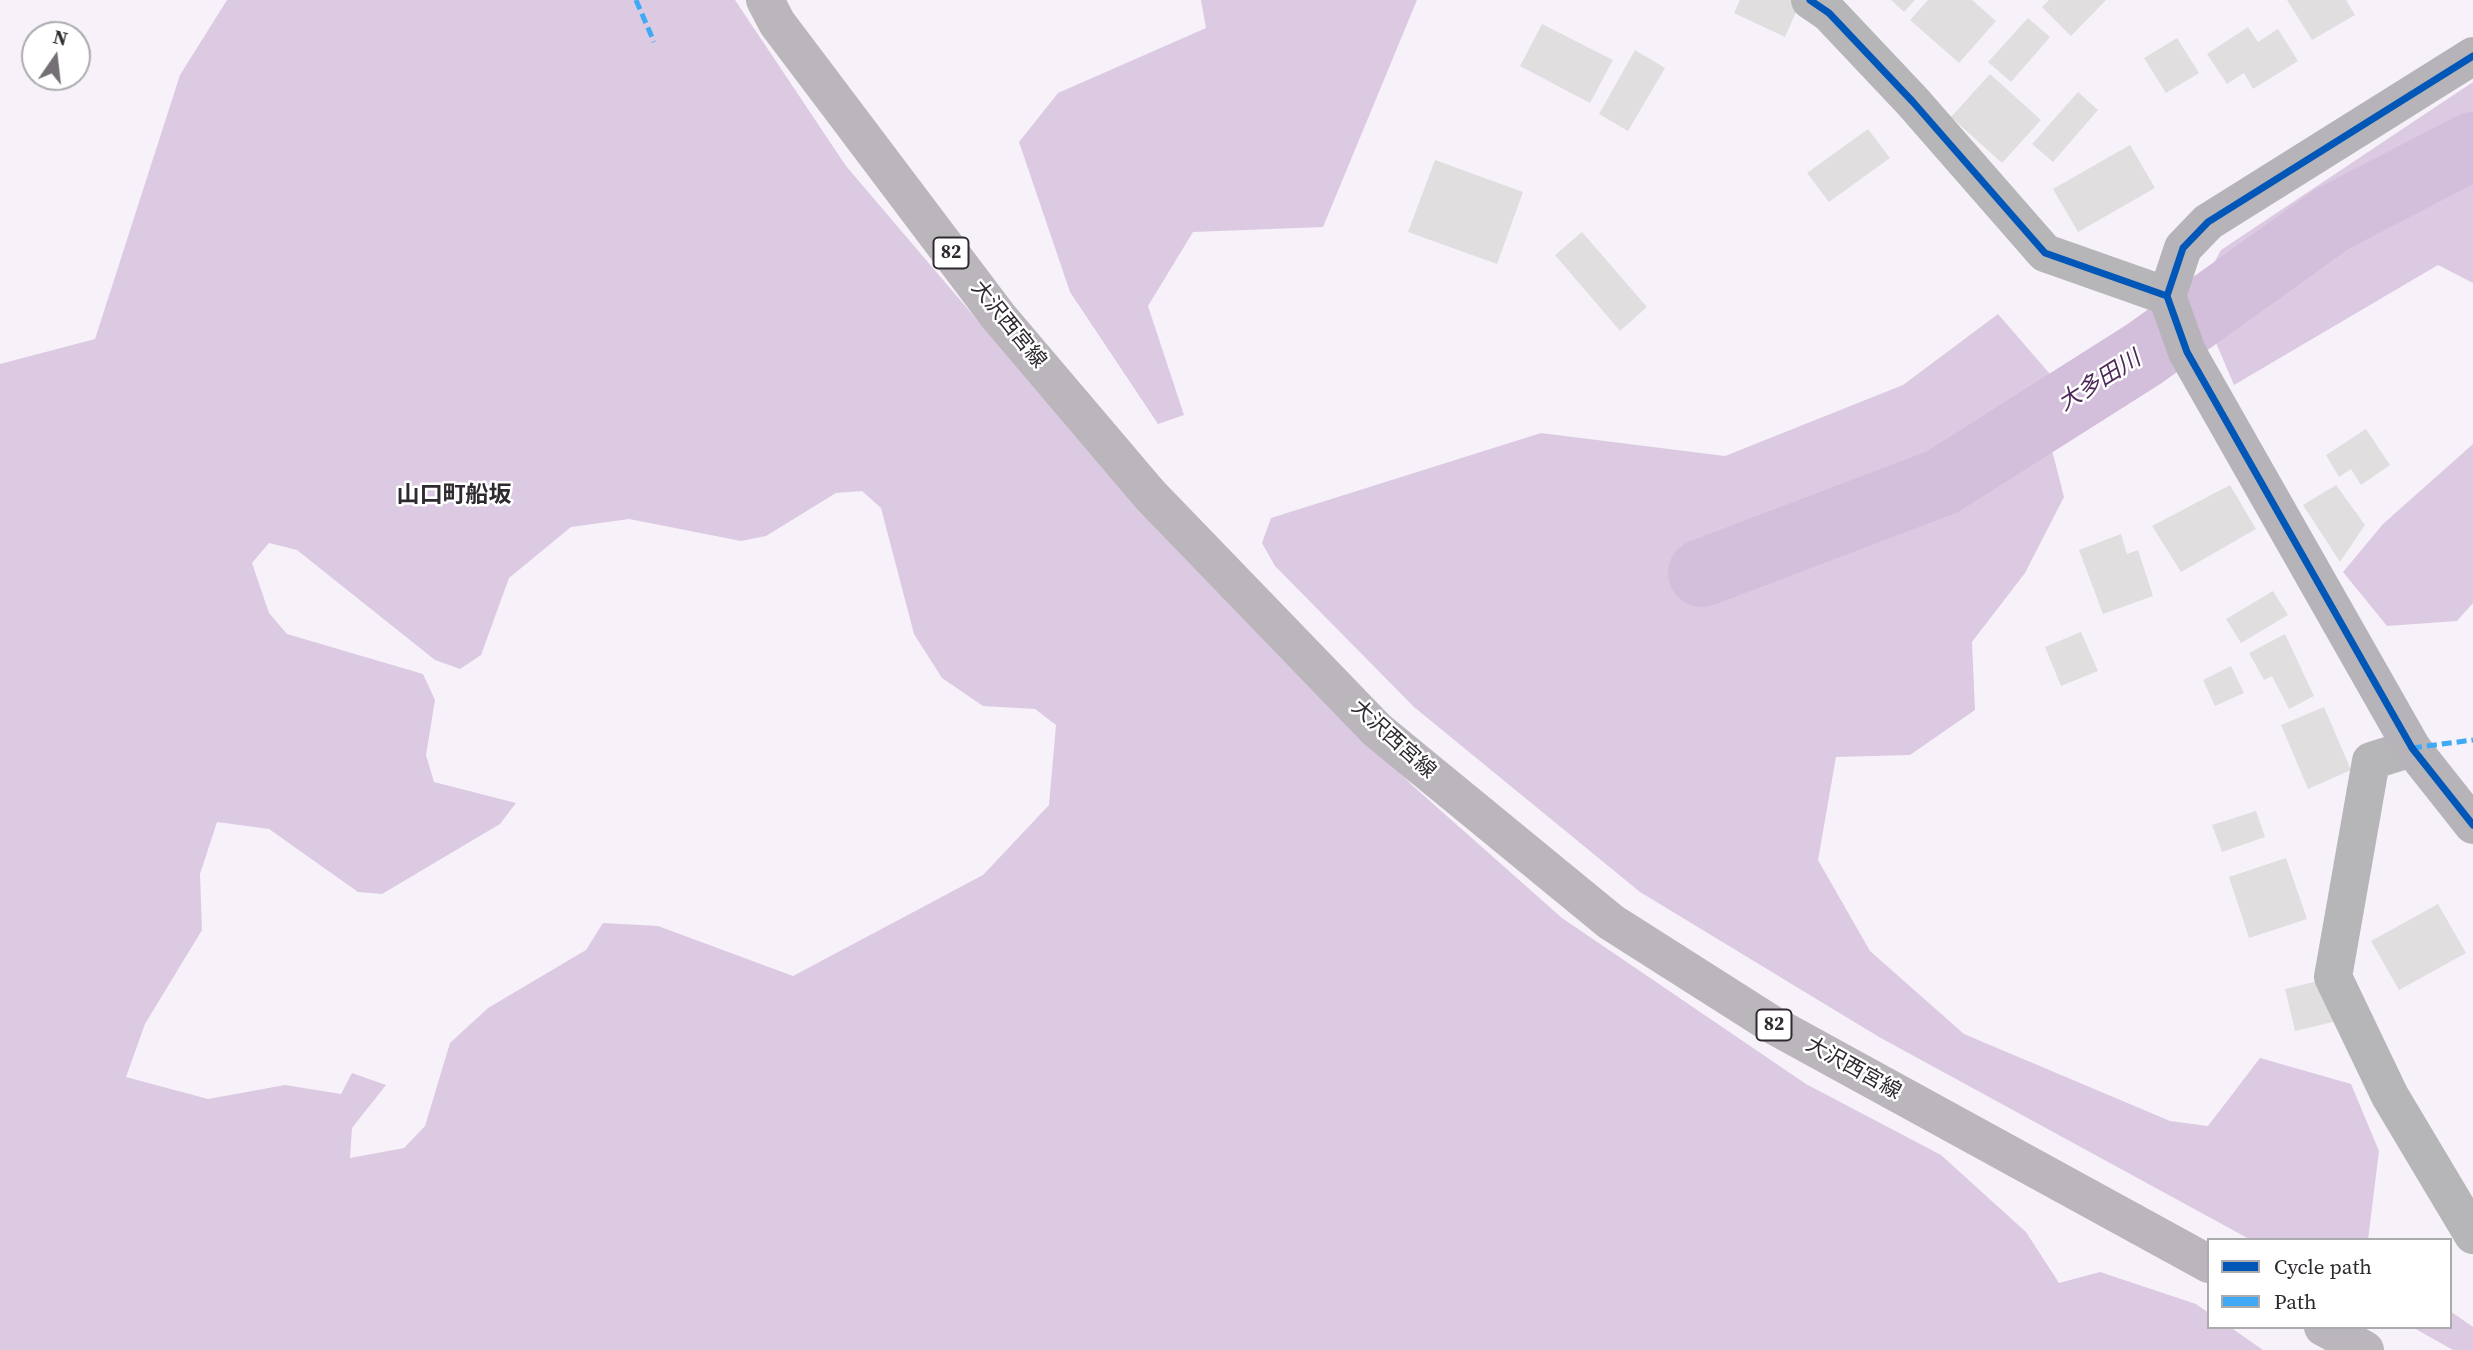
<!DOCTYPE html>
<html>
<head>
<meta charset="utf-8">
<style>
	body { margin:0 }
	#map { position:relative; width:2473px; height:1350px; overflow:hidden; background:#f7f2f9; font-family:"Source Serif 4",serif }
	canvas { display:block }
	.legend { position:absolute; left:2207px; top:1238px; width:245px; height:91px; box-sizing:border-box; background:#fff; border:2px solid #abaaac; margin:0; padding:9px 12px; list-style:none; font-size:21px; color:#2e2a2f }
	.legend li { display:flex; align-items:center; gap:14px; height:35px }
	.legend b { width:35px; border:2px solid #abaaac }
	.north { position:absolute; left:21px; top:21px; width:70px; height:70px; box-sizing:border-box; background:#fff; border:2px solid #abaaac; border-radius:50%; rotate:14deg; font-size:19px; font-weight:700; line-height:28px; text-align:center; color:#2e2a2f }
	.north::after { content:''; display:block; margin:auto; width:24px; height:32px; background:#747076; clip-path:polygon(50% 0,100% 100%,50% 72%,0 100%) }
</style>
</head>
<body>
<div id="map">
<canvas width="2473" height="1350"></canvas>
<ul class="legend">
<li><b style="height:9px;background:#0057b8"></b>Cycle path</li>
<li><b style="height:9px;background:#3fa9f5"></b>Path</li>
</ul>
<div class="north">N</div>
</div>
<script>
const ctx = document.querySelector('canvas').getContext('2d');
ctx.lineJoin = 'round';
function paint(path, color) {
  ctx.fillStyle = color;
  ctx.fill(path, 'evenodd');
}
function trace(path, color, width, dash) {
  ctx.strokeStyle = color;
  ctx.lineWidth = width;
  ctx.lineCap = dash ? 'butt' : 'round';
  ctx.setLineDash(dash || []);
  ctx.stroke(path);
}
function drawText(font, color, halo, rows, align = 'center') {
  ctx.font = font + ' "Source Serif 4","Noto Sans JP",serif';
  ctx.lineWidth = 5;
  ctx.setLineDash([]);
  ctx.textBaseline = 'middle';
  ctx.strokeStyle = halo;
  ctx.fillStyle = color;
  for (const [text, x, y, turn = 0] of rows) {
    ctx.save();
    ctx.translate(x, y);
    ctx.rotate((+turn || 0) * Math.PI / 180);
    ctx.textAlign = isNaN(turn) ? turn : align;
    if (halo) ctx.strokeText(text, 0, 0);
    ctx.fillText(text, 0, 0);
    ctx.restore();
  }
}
paint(new Path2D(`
	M227 0H735L846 166 1134 504 1413 786 1562 918 1806 1084 1941 1155 2026 1232 2059 1283 2100 1272 2196 1304 2209 1313V1327H2230L2263 1350H0V364L95 339 180 75ZM862 491 881 508 914 634 942 678 983 706 1035 709 1056 725 1049 805 983 875 793 976 658 926 603 923 586 950 488 1008 450 1043 425 1126 404 1148 350 1158 352 1128 386 1085 352 1073 341 1094 285 1085 208 1099 126 1077 145 1024 202 930 200 874 217 822 269 829 358 892 382 894 500 824 516 803 434 782 426 755 435 700 423 674 287 634 269 613 252 563 269 543 297 550 435 660 460 669 481 655 509 578 571 527 629 519 741 541 766 536 836 493Z
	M1201 0H1417L1323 227 1193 232 1148 306 1184 415 1158 424 1070 292 1019 142 1058 93 1206 28Z
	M2473 82V283L2438 265 2234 385 2196 296 2221 250Z
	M1998 314 2056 381 2052 450 2064 497 2025 573 1972 642 1975 710 1910 755 1836 757 1818 860 1870 951 1964 1034 2170 1121 2208 1126 2260 1058 2351 1084 2379 1151 2368 1240H2251L1879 1037 1640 892 1414 707 1275 566 1262 543 1271 518 1541 433 1725 456 1903 385Z
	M2473 444V603L2457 621 2387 626 2343 572 2383 524Z
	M2450 1311 2473 1327V1350H2453L2412 1327H2450Z`), '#dccae2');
trace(new Path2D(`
	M1702 573 1942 482 2144 354 2332 219 2473 146`), '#d3bedb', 68);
paint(new Path2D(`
	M1740 0H1793L1800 3 1785 37 1734 13Z
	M1891 0H1915L1904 12Z
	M1928 0H1972L1996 21 1959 63 1910 20Z
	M2049 0H2106L2071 36 2042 7Z
	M2287 0H2346L2355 15 2312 40Z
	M2028 18 2050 37 2011 82 1988 62Z
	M1542 24 1613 60 1590 103 1520 66Z
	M2248 27 2258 42 2278 29 2298 61 2253 89 2244 73 2227 84 2207 54Z
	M2177 38 2199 73 2166 93 2144 58Z
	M1635 50 1665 68 1628 131 1599 114Z
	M1990 74 2041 120 2002 163 1951 117Z
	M2078 92 2098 110 2053 162 2032 144Z
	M1868 129 1890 158 1829 202 1807 173Z
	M2130 145 2155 188 2078 232 2053 189Z
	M1435 160 1523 192 1497 264 1408 232Z
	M1582 232 1647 307 1620 331 1555 255Z
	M2366 429 2390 465 2361 485 2351 469 2339 477 2326 455Z
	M2230 485 2256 529 2181 572 2152 526Z
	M2336 485 2365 525 2340 562 2303 505Z
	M2121 534 2127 554 2138 550 2153 596 2103 614 2079 550Z
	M2273 591 2288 615 2241 643 2226 619Z
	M2081 632 2098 671 2061 686 2045 647Z
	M2285 634 2314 696 2289 709 2272 676 2264 680 2249 653Z
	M2231 666 2244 693 2215 706 2203 680Z
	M2324 707 2351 770 2308 789 2281 725Z
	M2256 811 2265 837 2222 852 2212 825Z
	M2286 858 2307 919 2249 938 2229 877Z
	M2438 904 2466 953 2399 990 2371 941Z
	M2322 980 2333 1022 2295 1031 2285 989Z`), '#e0dede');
trace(new Path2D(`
	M1810 0 1829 13 1913 102 2045 253 2167 296
	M2412 748 2371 761 2333 977 2390 1096 2473 1235`), '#b6b5b8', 38);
trace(new Path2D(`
	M2473 56 2208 222 2183 248 2167 296 2187 352 2412 748 2473 825`), '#b6b4b8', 38);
trace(new Path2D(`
	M765 0 777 23 998 316 1150 495 1377 730 1611 922 1773 1025 2209 1264
	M2323 1327 2365 1350`), '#bbb6bc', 38);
trace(new Path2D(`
	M636 0 654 42
	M2412 748 2473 740`), '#3fa9f5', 5, [10, 5]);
trace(new Path2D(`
	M1810 0 1829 13 1913 102 2045 253 2167 296
	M2473 56 2208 222 2183 248 2167 296 2187 352 2412 748 2473 825`), '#0057b8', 7);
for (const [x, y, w] of [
	[951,253,35],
	[1774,1025,35]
]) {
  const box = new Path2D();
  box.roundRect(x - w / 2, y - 15.5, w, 31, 5);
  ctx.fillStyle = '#fff';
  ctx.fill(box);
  trace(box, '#2e2a2f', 2);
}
drawText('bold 19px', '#2e2a2f', null, [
	["82",951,253],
	["82",1774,1025]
]);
drawText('21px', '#2e2a2f', '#fff', [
	["大沢西宮線",1008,325,51],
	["大沢西宮線",1393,740,42],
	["大沢西宮線",1853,1069,29]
]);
drawText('italic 23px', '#4c2958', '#fff', [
	["大多田川",2100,382,-32]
]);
drawText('bold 23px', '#2e2a2f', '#fff', [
	["山口町船坂",454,496]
]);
</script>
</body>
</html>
